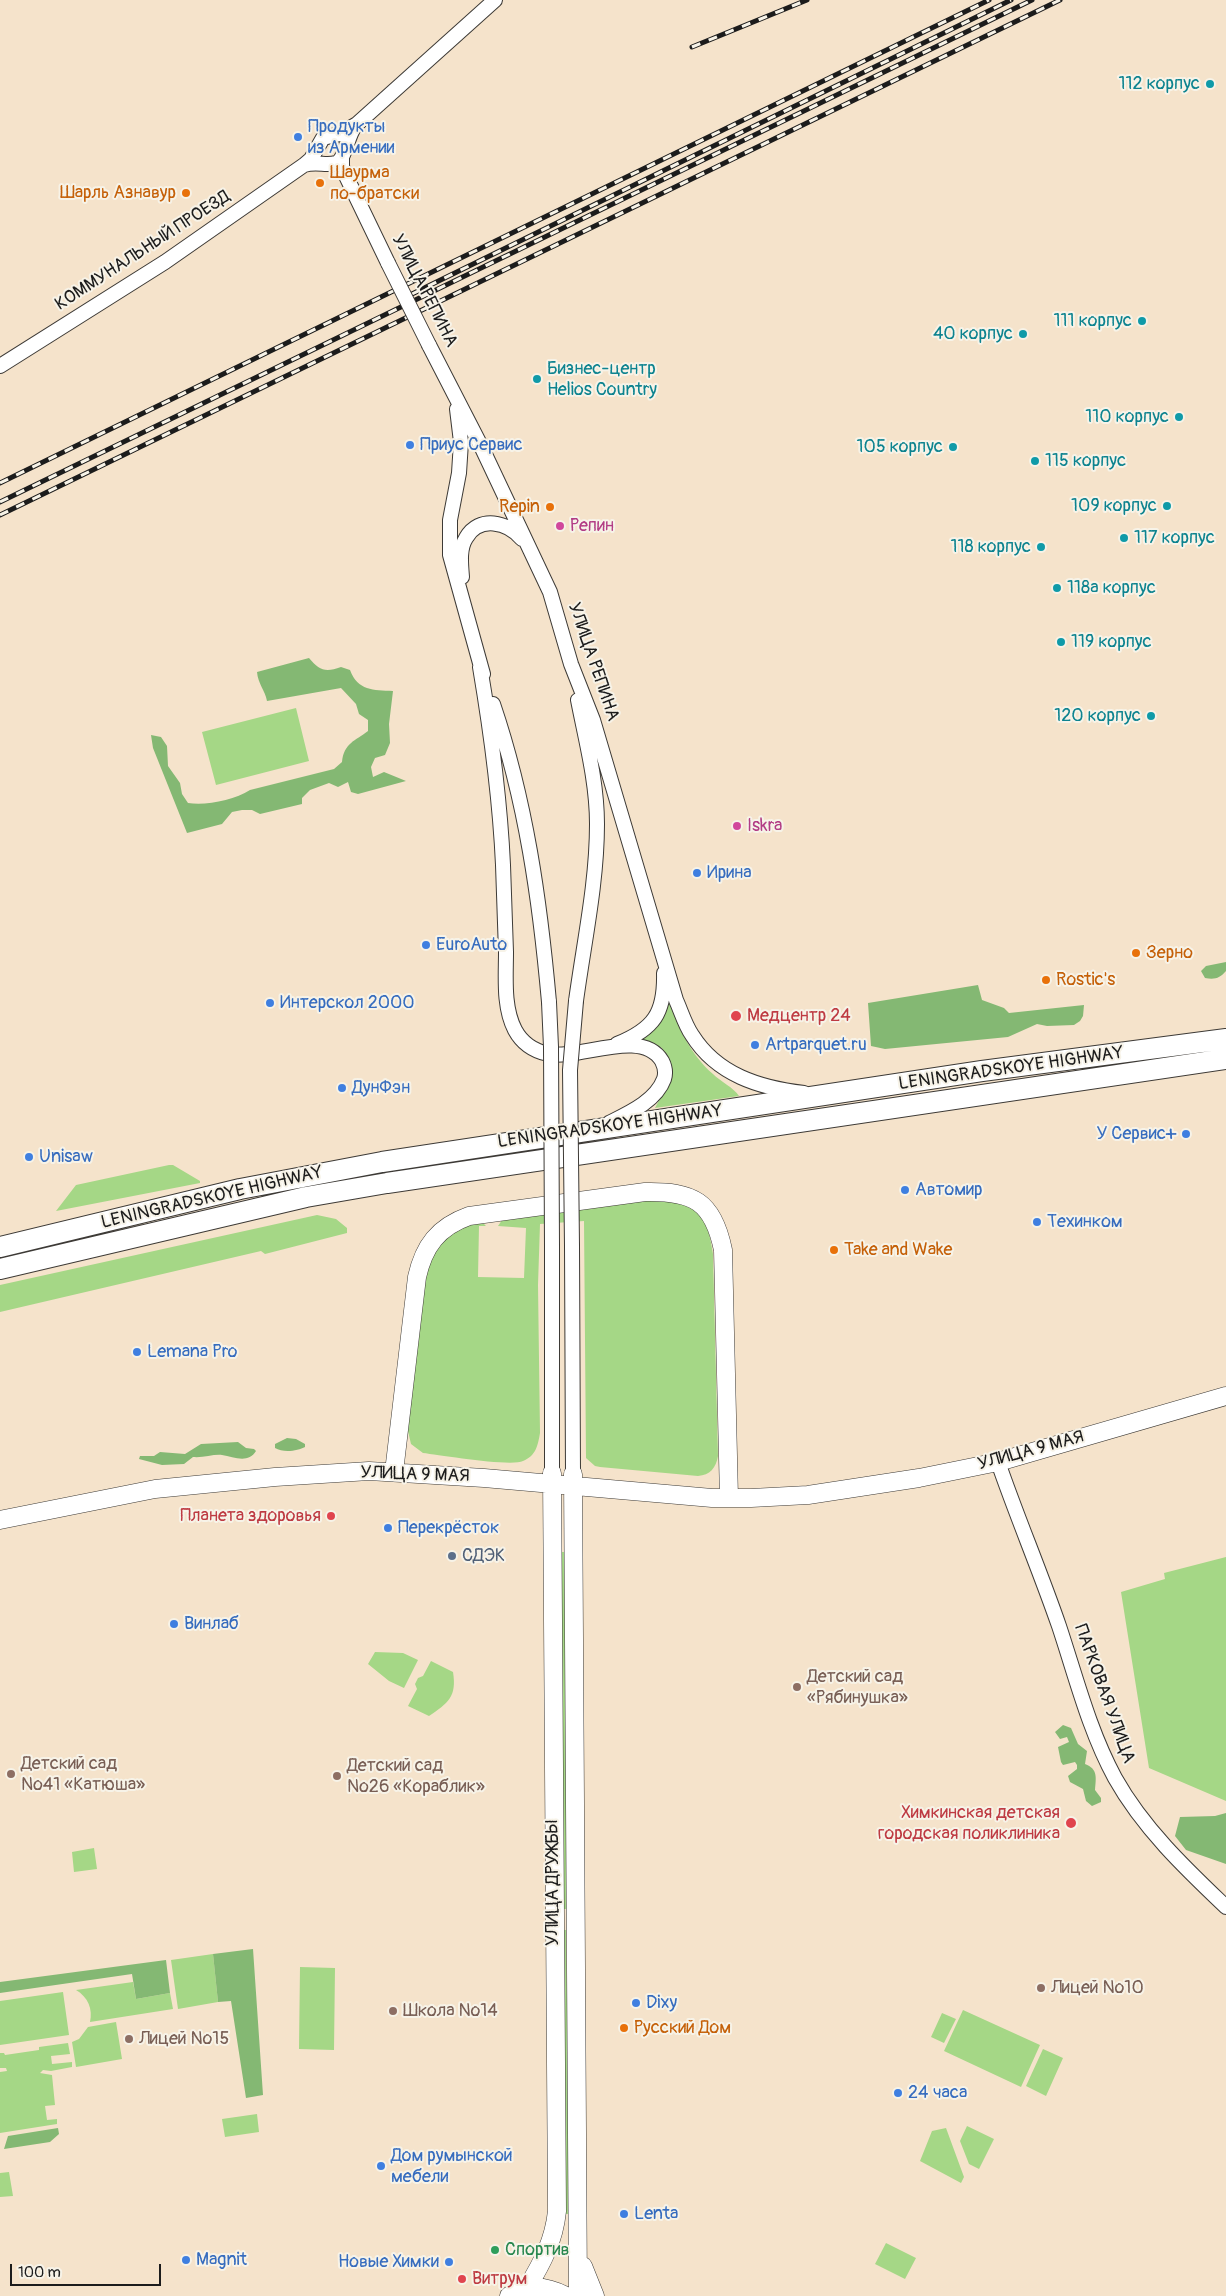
<!DOCTYPE html>
<html>
<head>
<meta charset="utf-8">
<style>
	body { margin:0 }
	#map { position:relative; width:1226px; height:2296px; overflow:hidden; background:#f5e3cb; font-family:Pangolin,sans-serif }
	canvas { display:block }
	.scale { position:absolute; left:10px; top:2264px; width:151px; height:22px; box-sizing:border-box; border:2px solid #1c1c1c; border-top:0; padding-left:6px; font-size:15px; line-height:18px; white-space:nowrap; color:#1c1c1c; -webkit-text-stroke:4px #f7f3e8; paint-order:stroke }
</style>
</head>
<body>
<div id="map">
<canvas width="1226" height="2296"></canvas>
<div class="scale">100 m</div>
</div>
<script>
const ctx = document.querySelector('canvas').getContext('2d');
ctx.lineJoin = 'round';
function paint(path, color) {
  ctx.fillStyle = color;
  ctx.fill(path, 'evenodd');
}
function trace(path, color, width, dash) {
  ctx.strokeStyle = color;
  ctx.lineWidth = width;
  ctx.lineCap = dash ? 'butt' : 'round';
  ctx.setLineDash(dash || []);
  ctx.stroke(path);
}
function drawText(font, color, halo, rows, align = 'center') {
  ctx.font = font + ' Pangolin,sans-serif';
  ctx.lineWidth = 4;
  ctx.setLineDash([]);
  ctx.textBaseline = 'middle';
  ctx.strokeStyle = halo;
  ctx.fillStyle = color;
  for (const [text, x, y, turn = 0] of rows) {
    ctx.save();
    ctx.translate(x, y);
    ctx.rotate((+turn || 0) * Math.PI / 180);
    ctx.textAlign = isNaN(turn) ? turn : align;
    if (halo) ctx.strokeText(text, 0, 0);
    ctx.fillText(text, 0, 0);
    ctx.restore();
  }
}
paint(new Path2D(`
	M296 708 309 761 216 785 202 732Z
	M669 1003 671 1004C680 1031 691 1055 713 1074 720 1081 734 1088 739 1096L655 1108 668 1083 670 1064 662 1048 640 1039 663 1015Z
	M169 1165H173L200 1181V1183L56 1211 76 1185Z
	M658 1198C699 1205 707 1213 713 1254L718 1456C716 1468 710 1475 698 1476L600 1467 595 1466 586 1458 584 1221 540 1224 538 1285 540 1433C538 1445 536 1456 523 1461 511 1467 440 1455 423 1453L411 1444 407 1427 423 1282 434 1247 463 1225 483 1223 486 1226H479L478 1277 524 1278 526 1228 498 1226 504 1217Z
	M317 1215 336 1219 347 1228V1233L265 1254 261 1251 0 1312V1285Z
	M561 1552H565L567 1909H562Z
	M1226 1557V1801L1149 1768 1121 1592 1165 1579 1164 1573Z
	M375 1652 403 1653 418 1660 404 1688 389 1681 368 1664Z
	M431 1661 453 1672C457 1697 448 1703 429 1716L408 1706 417 1689 415 1684 418 1678 423 1676Z
	M94 1848 97 1869 74 1872 72 1852Z
	M562 1930H566L570 2214H566Z
	M213 1954 218 2002 178 2009 171 1960Z
	M300 1967 335 1968 334 2050 299 2049Z
	M133 1982 136 1999 170 1993 173 2009 90 2022C93 2009 88 1997 76 1990Z
	M63 1992 69 2035 0 2045V2001Z
	M963 2010 1040 2045 1021 2087 944 2051Z
	M942 2013 956 2019 944 2043 931 2037Z
	M116 2022 122 2059 76 2067 72 2042 79 2039 88 2027Z
	M68 2043 70 2054 51 2056 52 2064 72 2062V2067L51 2071 43 2070 40 2073 52 2075 55 2105 45 2106 47 2120 57 2119V2124L0 2133V2072L7 2071 6 2068H0V2053H4L5 2055 39 2050V2047Z
	M1043 2049 1063 2058 1046 2096 1026 2086Z
	M257 2114 259 2132 225 2137 222 2119Z
	M967 2126 994 2139 979 2169 969 2164 960 2141Z
	M946 2128 964 2177 961 2183 920 2161 932 2131Z
	M9 2172 13 2196 0 2197V2173Z
	M886 2243 916 2258 905 2279 875 2264Z`), '#a5d786');
paint(new Path2D(`
	M309 658C319 670 325 673 341 667L350 670C358 691 373 690 393 691L389 724 390 743 385 755 375 758 371 767 373 777 384 772 406 781 358 794 351 792 348 782 338 787 329 783 310 790 302 798V804L260 814 252 810H242L232 812 222 824 187 833 153 748 151 735 161 737 167 746 168 766 180 783 182 794 188 803C206 806 234 800 250 790L334 769 342 762C344 743 355 741 368 731V720L359 714 356 704 341 688 267 701C265 690 258 684 257 672Z
	M1226 962V971C1220 978 1215 980 1205 978L1201 971 1206 966Z
	M978 985 982 1000 1004 1008 1009 1013 1084 1005 1083 1016 1080 1021 1074 1025 1047 1026 1037 1024 1008 1037 885 1049 871 1046 868 1003Z
	M287 1438 296 1439 305 1444V1447C298 1451 283 1453 275 1448V1444Z
	M238 1442 246 1448 254 1449 256 1451C248 1464 234 1457 222 1455 214 1454 203 1458 193 1457L184 1464 162 1465 139 1459 140 1456H154L160 1452 185 1454 201 1444Z
	M1063 1725 1071 1728 1078 1744 1087 1751 1085 1764C1098 1769 1096 1777 1095 1790L1101 1798V1802L1092 1806 1086 1801 1083 1789 1070 1782 1068 1776 1077 1769V1765L1075 1762 1063 1765 1061 1762 1058 1747 1069 1742 1067 1737 1060 1739 1055 1732Z
	M1226 1813V1864L1186 1850 1175 1836 1180 1817 1215 1816Z
	M253 1949 263 2095 246 2098 231 2001 218 2002 213 1954Z
	M166 1960 170 1993 136 1999 132 1974 0 1993V1982Z
	M58 2128 59 2134 50 2142 4 2149 8 2136Z`), '#84b873');
const minor = new Path2D(`
	M342 158V167L347 178 388 263
	M304 165C316 161 326 166 336 163 345 160 347 137 355 126
	M429 345 482 448 550 592 571 664 593 720 676 1000C681 1011 685 1025 692 1035 717 1075 760 1088 804 1093
	M0 366 165 262 304 165 311 159 323 138 340 134 357 124 495 0
	M457 409 461 442 459 473 450 520V555L483 674
	M462 577C461 564 459 549 466 538 479 515 508 522 522 539
	M480 667C491 732 500 799 503 865 504 894 505 923 506 952 506 977 503 1007 515 1030 522 1043 534 1051 548 1054 579 1060 642 1027 662 1061 665 1067 666 1073 664 1079 656 1101 629 1113 609 1123
	M493 704C526 801 540 901 549 1002
	M576 1001C584 942 597 883 597 824 597 782 586 741 578 700
	M617 1044C654 1029 665 1013 664 973
	M552 1246V1472
	M572 1246 573 1474
	M998 1462C1017 1517 1040 1571 1059 1626 1076 1677 1089 1730 1115 1778 1143 1828 1185 1868 1226 1907`);
const major = new Path2D(`
	M394 1472 417 1277C424 1246 438 1227 469 1216L645 1192C693 1191 713 1201 723 1250L729 1498
	M573 1474 578 2296
	M0 1520 155 1489 275 1477 369 1471 484 1478 712 1498H751L808 1495 919 1478 998 1462 1226 1396
	M583 2266 595 2296
	M527 2288C542 2263 554 2241 557 2211L552 1473
	M509 2296C527 2284 547 2286 566 2296`);
const highway = new Path2D(`
	M0 1247 240 1189 382 1162 982 1071 1226 1039
	M0 1269 306 1197 387 1183 1226 1059`);
trace(minor, '#3d3a36', 16);
trace(major, '#3d3a36', 19);
trace(highway, '#3d3a36', 22);
trace(minor, '#fff', 14);
trace(major, '#fff', 18);
trace(highway, '#fff', 20);
const rail = new Path2D(`
	M692 47 807 0
	M412 294 1011 0
	M0 483 989 0
	M0 502 1032 0
	M0 515 1060 0`);
trace(rail, '#1c1c1c', 5);
trace(rail, '#f7f3e8', 3, [9]);
const minorBridge = new Path2D(`
	M388 263 429 345
	M549 1002 551 1047 552 1246
	M572 1246 570 1070 576 1001`);
trace(minorBridge, '#3d3a36', 16, []);
trace(minorBridge, '#fff', 14);
for (const [x, y, r, color] of [
	[1210,84,5,"#0f9aa8"],
	[298,137,5,"#3f7fe0"],
	[320,183,5,"#e8710a"],
	[186,193,5,"#e8710a"],
	[1142,321,5,"#0f9aa8"],
	[1023,334,5,"#0f9aa8"],
	[537,379,5,"#0f9aa8"],
	[1179,417,5,"#0f9aa8"],
	[410,445,5,"#3f7fe0"],
	[953,447,5,"#0f9aa8"],
	[1035,461,5,"#0f9aa8"],
	[1167,506,5,"#0f9aa8"],
	[550,507,5,"#e8710a"],
	[560,526,5,"#d1479c"],
	[1124,538,5,"#0f9aa8"],
	[1041,547,5,"#0f9aa8"],
	[1057,588,5,"#0f9aa8"],
	[1061,642,5,"#0f9aa8"],
	[1151,716,5,"#0f9aa8"],
	[737,826,5,"#d1479c"],
	[697,873,5,"#3f7fe0"],
	[426,945,5,"#3f7fe0"],
	[1136,953,5,"#e8710a"],
	[1046,980,5,"#e8710a"],
	[270,1003,5,"#3f7fe0"],
	[736,1016,6,"#e0444e"],
	[755,1045,5,"#3f7fe0"],
	[342,1088,5,"#3f7fe0"],
	[1186,1134,5,"#3f7fe0"],
	[29,1157,5,"#3f7fe0"],
	[905,1190,5,"#3f7fe0"],
	[1037,1222,5,"#3f7fe0"],
	[834,1250,5,"#e8710a"],
	[137,1352,5,"#3f7fe0"],
	[331,1516,5,"#e0444e"],
	[388,1528,5,"#3f7fe0"],
	[452,1556,5,"#5c6f8a"],
	[174,1624,5,"#3f7fe0"],
	[797,1687,5,"#8d6e63"],
	[11,1774,5,"#8d6e63"],
	[337,1776,5,"#8d6e63"],
	[1071,1823,6,"#e0444e"],
	[1041,1988,5,"#8d6e63"],
	[636,2003,5,"#3f7fe0"],
	[393,2011,5,"#8d6e63"],
	[624,2028,5,"#e8710a"],
	[129,2039,5,"#8d6e63"],
	[898,2093,5,"#3f7fe0"],
	[381,2166,5,"#3f7fe0"],
	[624,2214,5,"#3f7fe0"],
	[495,2250,5,"#2e9e5b"],
	[186,2260,5,"#3f7fe0"],
	[449,2262,5,"#3f7fe0"],
	[462,2279,5,"#e0444e"]
]) {
  const dot = new Path2D();
  dot.arc(x, y, r, 0, 2 * Math.PI);
  ctx.fillStyle = color;
  ctx.fill(dot);
  trace(dot, '#f7f3e8', 2);
}
drawText('18px', '#0d838f', '#f7f3e8', [
	["112 корпус",1200,84],
	["111 корпус",1132,321],
	["40 корпус",1013,334],
	["Бизнес-центр",547,369,"left"],
	["Helios Country",547,390,"left"],
	["110 корпус",1169,417],
	["105 корпус",943,447],
	["115 корпус",1045,461,"left"],
	["109 корпус",1157,506],
	["117 корпус",1134,538,"left"],
	["118 корпус",1031,547],
	["118а корпус",1067,588,"left"],
	["119 корпус",1071,642,"left"],
	["120 корпус",1141,716]
], 'right');
drawText('18px', '#366cbe', '#f7f3e8', [
	["Продукты",308,127],
	["из Армении",308,148],
	["Приус Сервис",420,445],
	["Ирина",707,873],
	["EuroAuto",436,945],
	["Интерскол 2000",280,1003],
	["Artparquet.ru",765,1045],
	["ДунФэн",352,1088],
	["У Сервис+",1176,1134,"right"],
	["Unisaw",39,1157],
	["Автомир",915,1190],
	["Техинком",1047,1222],
	["Lemana Pro",147,1352],
	["Перекрёсток",398,1528],
	["Винлаб",184,1624],
	["Dixy",646,2003],
	["24 часа",908,2093],
	["Дом румынской",391,2156],
	["мебели",391,2177],
	["Lenta",634,2214],
	["Magnit",196,2260],
	["Новые Химки",439,2262,"right"]
], 'left');
drawText('18px', '#c56008', '#f7f3e8', [
	["Шаурма",330,173],
	["по-братски",330,194],
	["Шарль Азнавур",176,193,"right"],
	["Repin",540,507,"right"],
	["Зерно",1146,953],
	["Rostic's",1056,980],
	["Take and Wake",844,1250],
	["Русский Дом",634,2028]
], 'left');
drawText('18px', '#1c1c1c', '#f7f3e8', [
	["КОММУНАЛЬНЫЙ ПРОЕЗД",143,251,-33],
	["УЛИЦА РЕПИНА",424,291,63],
	["УЛИЦА РЕПИНА",593,662,71],
	["LENINGRADSKOYE HIGHWAY",1011,1069,-8],
	["LENINGRADSKOYE HIGHWAY",610,1127,-8],
	["LENINGRADSKOYE HIGHWAY",212,1198,-13],
	["УЛИЦА 9 МАЯ",1031,1451,-15],
	["УЛИЦА 9 МАЯ",415,1475,2],
	["ПАРКОВАЯ УЛИЦА",1104,1694,70],
	["УЛИЦА ДРУЖБЫ",553,1883,-90]
]);
drawText('18px', '#b23c85', '#f7f3e8', [
	["Репин",570,526],
	["Iskra",747,826]
], 'left');
drawText('18px', '#be3a42', '#f7f3e8', [
	["Медцентр 24",747,1016],
	["Планета здоровья",321,1516,"right"],
	["Химкинская детская",1060,1813,"right"],
	["городская поликлиника",1060,1834,"right"],
	["Витрум",472,2279]
], 'left');
drawText('18px', '#4e5e75', '#f7f3e8', [
	["СДЭК",462,1556]
], 'left');
drawText('18px', '#785e54', '#f7f3e8', [
	["Детский сад",807,1677],
	["«Рябинушка»",807,1698],
	["Детский сад",21,1764],
	["№41 «Катюша»",21,1785],
	["Детский сад",347,1766],
	["№26 «Кораблик»",347,1787],
	["Лицей №10",1051,1988],
	["Школа №14",403,2011],
	["Лицей №15",139,2039]
], 'left');
drawText('18px', '#27864d', '#f7f3e8', [
	["Спортив",505,2250]
], 'left');
</script>
</body>
</html>
